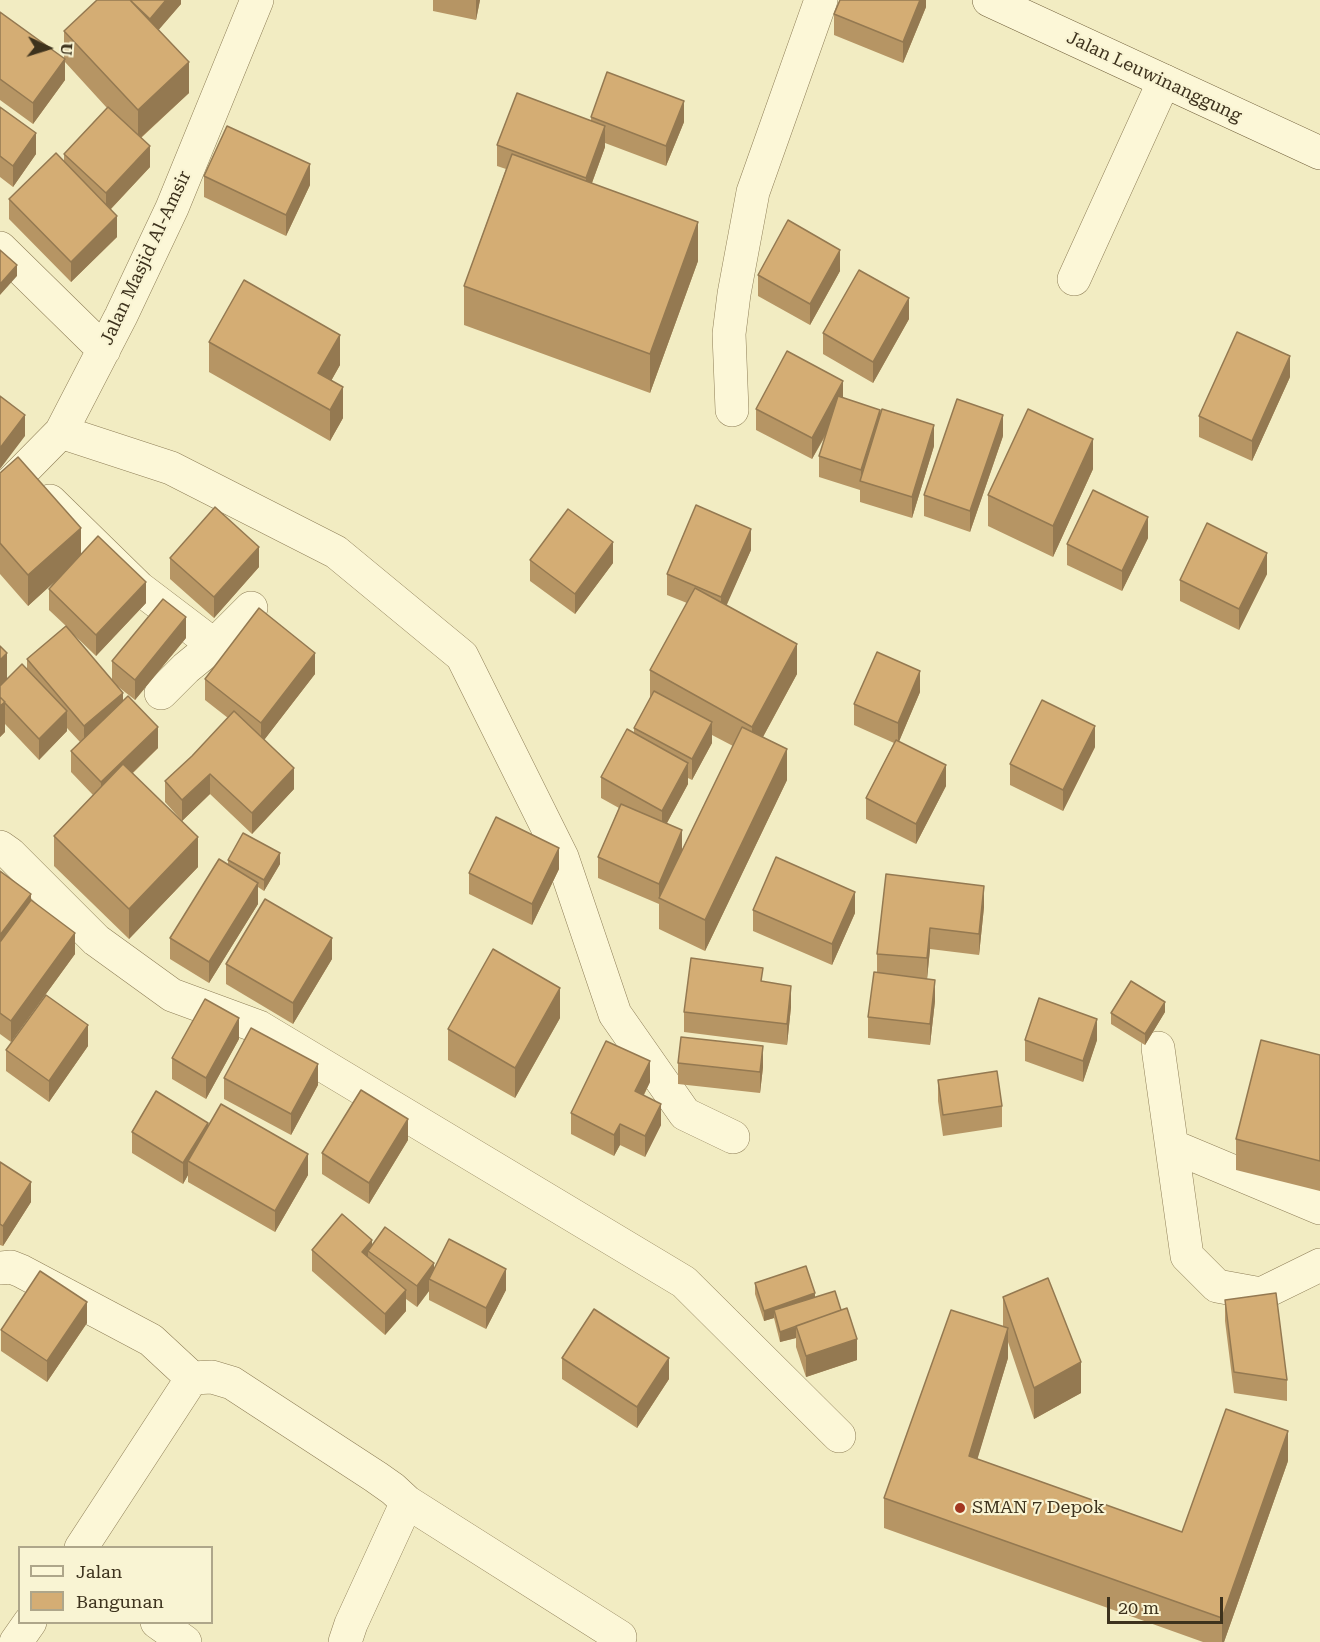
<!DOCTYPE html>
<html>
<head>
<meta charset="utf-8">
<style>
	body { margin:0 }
	#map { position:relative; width:1320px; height:1642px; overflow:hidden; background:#f2ecc2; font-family:"Roboto Serif",serif }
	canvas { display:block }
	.legend { position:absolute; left:18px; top:1546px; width:195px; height:78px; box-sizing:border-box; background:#f9f4d3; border:2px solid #aea68a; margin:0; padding:8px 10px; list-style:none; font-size:18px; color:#3d321d }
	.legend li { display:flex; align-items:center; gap:12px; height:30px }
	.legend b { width:30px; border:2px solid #aea68a }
	.north { position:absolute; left:18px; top:18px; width:60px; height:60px; -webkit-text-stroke:4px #f9f4d3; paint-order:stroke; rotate:94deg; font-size:16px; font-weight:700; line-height:24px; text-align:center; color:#3d321d }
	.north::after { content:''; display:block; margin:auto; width:21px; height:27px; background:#3d321d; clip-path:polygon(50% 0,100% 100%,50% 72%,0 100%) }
	.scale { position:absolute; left:1107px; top:1597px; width:116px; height:27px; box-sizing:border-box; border:3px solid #3d321d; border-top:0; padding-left:8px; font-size:18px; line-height:21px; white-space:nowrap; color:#3d321d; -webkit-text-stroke:4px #f9f4d3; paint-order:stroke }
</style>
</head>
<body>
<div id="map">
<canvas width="1320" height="1642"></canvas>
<ul class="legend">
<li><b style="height:8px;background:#fcf7d7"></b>Jalan</li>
<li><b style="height:16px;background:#d4ad74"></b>Bangunan</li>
</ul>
<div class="north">U</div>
<div class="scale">20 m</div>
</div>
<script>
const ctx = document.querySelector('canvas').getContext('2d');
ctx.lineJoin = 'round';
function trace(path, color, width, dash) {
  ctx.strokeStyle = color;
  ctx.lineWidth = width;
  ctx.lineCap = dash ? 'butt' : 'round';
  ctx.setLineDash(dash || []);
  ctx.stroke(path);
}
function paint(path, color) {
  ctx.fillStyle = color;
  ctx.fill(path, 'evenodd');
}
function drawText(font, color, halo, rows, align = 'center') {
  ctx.font = font + ' "Roboto Serif",serif';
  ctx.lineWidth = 4.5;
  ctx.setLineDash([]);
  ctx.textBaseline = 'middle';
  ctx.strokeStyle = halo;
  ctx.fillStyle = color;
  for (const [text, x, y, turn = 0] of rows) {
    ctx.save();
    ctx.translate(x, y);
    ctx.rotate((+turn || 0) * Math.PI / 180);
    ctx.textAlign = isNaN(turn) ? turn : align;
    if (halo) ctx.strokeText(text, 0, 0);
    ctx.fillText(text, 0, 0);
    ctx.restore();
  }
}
const minor = new Path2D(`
	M0 248 104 350
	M1074 279 1164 81
	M732 410 729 334 734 294 753 192 821 0
	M61 432 171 468 336 552 462 656 562 857 615 1014 685 1114 733 1137
	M0 494 61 432 121 316 172 208 257 0
	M50 501 139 588 214 645
	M161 693 186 668 214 645 251 608
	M0 847 10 854 96 940 172 995 259 1027 684 1282 839 1436
	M1158 1048 1187 1256 1217 1286 1261 1294 1320 1265
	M1172 1146 1320 1208
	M0 1268 11 1267 21 1271 151 1340 192 1378 212 1377 232 1383 376 1477 393 1489 407 1502 620 1637
	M81 1548 192 1378
	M157 1622 185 1642
	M16 1642 30 1622
	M345 1642 351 1624 407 1502`);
const secondary = new Path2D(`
	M989 0 1320 153`);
trace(minor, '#8e7e57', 34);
trace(secondary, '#705f3a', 34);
trace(minor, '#fcf7d7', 33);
trace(secondary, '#fcf7d7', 33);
paint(new Path2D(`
	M181 0V4L158 30 189 93 141 138 150 167 111 209 117 237 71 282 9 219V199L64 162V154L107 108 65 62V80L33 124 0 100V12L64 59V31Z
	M433 0H480L476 20 433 11Z
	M926 0V7L903 63 834 35V14Z
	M0 107 36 154 13 187 0 177Z
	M591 117 684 122 666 166 605 143V147L592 183 698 261 650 393 464 325V286L506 169 497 166V145L591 120Z
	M204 176 310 185 286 236 204 197Z
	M840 271 810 325 758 296V275Z
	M909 319 873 383 823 354V333Z
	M209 342 340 365 331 381 343 418 330 441 209 372Z
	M1290 377 1252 461 1199 437V416Z
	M843 398 880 415 934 446 912 518 860 502V490L819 477V456L826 435 812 459 756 430V409Z
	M1003 436 970 532 924 516V495Z
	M1093 469 1053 557 988 526V495Z
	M0 473 81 554 146 603 96 656 68 629 112 680V661L186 638 135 700 116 685 123 700 158 748 133 773 198 867 129 939 54 866V836L93 795 71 772V751L80 742 67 728V731L39 760 5 724V732L0 737V646L7 679 27 669V659L66 626 49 610V589L54 582 28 606 0 574Z
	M1148 538 1122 591 1067 565V544Z
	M751 550 726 605 797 674 763 737 787 780 705 951 659 929V904L598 878V857L619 808 601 798V777L634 733V728L650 698V670L687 603 667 595V574ZM712 735 733 746 682 850 667 823 688 784V778L692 780 712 743Z
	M170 558 259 567 214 618 170 579Z
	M530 560 613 563 575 614 530 581Z
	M1267 574 1239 630 1180 601V580Z
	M315 674 264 740 294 789 252 834 210 794 182 821 165 802V781L192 756 228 718 205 700V679Z
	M920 692 899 741 946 786 916 844 866 819V798L894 743 854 725V704Z
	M1095 747 1063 811 1010 785V764Z
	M228 860 280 864 264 891 258 887V904L209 983 170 959V938L228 865Z
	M559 869 532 925 469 894V873Z
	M0 871 31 900 75 954 11 1042 0 1034Z
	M886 874 984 907 979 955 930 949 927 979 935 1001 930 1045 868 1038V1017L877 973V954Z
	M753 910 855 913 832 965 753 931Z
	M332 959 293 1024 226 984V964Z
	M763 981 791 1007 787 1045 684 1032V1012Z
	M1165 1012 1145 1045 1111 1024V1013Z
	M560 1018 515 1098 448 1060V1029Z
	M239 1039 206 1099 172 1079V1058Z
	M1025 1040H1097L1083 1082 1025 1061Z
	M88 1046 49 1102 6 1071V1050Z
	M1320 1055V1191L1236 1170V1139Z
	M678 1063 763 1067 760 1093 678 1084Z
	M224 1078 318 1085 291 1135 224 1099Z
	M938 1080 1002 1106V1127L943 1136 938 1101Z
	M650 1082 644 1095 661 1125 645 1157 620 1145 614 1156 571 1134V1113Z
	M208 1128 308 1175 275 1232 188 1182V1175L183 1184 132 1153V1132Z
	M408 1140 369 1204 322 1174V1153Z
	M0 1162 31 1202 3 1246 0 1245Z
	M372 1245 434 1269 506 1290 486 1329 429 1300V1291L417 1307 406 1299V1311L385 1335 312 1271V1250Z
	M755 1283 815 1297 857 1360 806 1377 796 1347V1338L780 1342 774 1318 764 1321 755 1294Z
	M1003 1297 1081 1393 1034 1419 1008 1342V1358L977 1459 1182 1532 1288 1461 1224 1642H1203L884 1528V1498L1003 1326Z
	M1225 1300 1287 1380V1401L1234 1393 1225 1321Z
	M87 1323 47 1382 1 1351V1330Z
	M562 1358 669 1379 637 1428 562 1379Z`), '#b69564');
paint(new Path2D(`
	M166 0H181V4L150 40V19Z
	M476 0H480L476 20Z
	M920 0H926V7L903 63V42Z
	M65 59V80L33 124V103Z
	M189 62V93L138 140V110Z
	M684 101V122L666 166V146Z
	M605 126V147L586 199V178Z
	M36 133V154L13 187V166Z
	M150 146V167L106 214V193Z
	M310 164V185L286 236V215Z
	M117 216V237L71 282V262Z
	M698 222V261L650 393V354Z
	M840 250V271L810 325V304Z
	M17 265V276L0 295V284Z
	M909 298V319L873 383V362Z
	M340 335V365L318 404V373Z
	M1290 356V377L1252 461V441Z
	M843 381V402L812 459V438Z
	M343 387V418L330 441V410Z
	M880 410V431L861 482V470Z
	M25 415V436L0 469V448Z
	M1003 415V436L970 532V511Z
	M934 425V446L912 518V497Z
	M1093 439V469L1053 557V526Z
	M1148 517V538L1122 591V571Z
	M81 528V558L28 606V575Z
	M751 529V550L721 618V597Z
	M613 542V563L575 614V594Z
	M259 547V567L214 618V597Z
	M1267 553V574L1239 630V609Z
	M146 582V603L96 656V635Z
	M186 617V638L135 700V680Z
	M797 644V674L752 757V727Z
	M7 653V684L0 690V660Z
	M315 653V674L261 744V723Z
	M920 671V692L898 744V723Z
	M123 693V714L84 747V726Z
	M5 702V732L0 737V706Z
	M67 711V731L39 760V739Z
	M712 722V743L692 780V759Z
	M1095 726V747L1063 811V790Z
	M158 727V748L101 803V782Z
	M787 749V780L705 951V920Z
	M688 763V784L662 832V811Z
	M946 765V786L916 844V824Z
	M294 768V789L252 834V813Z
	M210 774V794L182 821V800Z
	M682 830V851L659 898V905V884Z
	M198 837V867L129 939V909Z
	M559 848V869L532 925V904Z
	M280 853V864L264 891V880Z
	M258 883V904L209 983V962Z
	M984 886V907L979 955V934Z
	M855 892V913L832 965V944Z
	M31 894V915L0 956V935Z
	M930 928V949L927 979V958Z
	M75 933V954L11 1042V1021Z
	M332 938V959L293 1024V1003Z
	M935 980V1001L930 1045V1024Z
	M791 986V1007L787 1045V1024Z
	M560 988V1018L515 1098V1068Z
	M1165 1002V1012L1145 1045V1034Z
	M239 1018V1039L206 1099V1078Z
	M1097 1019V1040L1083 1082V1061Z
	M88 1025V1046L49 1102V1081Z
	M763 1046V1067L760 1093V1072Z
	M650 1061V1082L635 1112V1091Z
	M318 1064V1085L291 1135V1114Z
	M661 1104V1125L645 1157V1136Z
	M408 1119V1140L369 1204V1183Z
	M208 1123V1144L188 1161V1175L183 1184V1163Z
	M620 1124V1145L614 1156V1135Z
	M308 1154V1175L275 1232V1211Z
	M31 1182V1202L3 1246V1226Z
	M372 1240V1254L368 1251V1266L362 1252Z
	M434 1263V1281L429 1279V1291L417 1307V1286Z
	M506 1269V1290L486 1329V1308Z
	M406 1290V1311L385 1335V1314Z
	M815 1293V1304L774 1310V1318L764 1321V1311Z
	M87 1302V1323L47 1382V1361Z
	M796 1327V1338L780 1342V1332Z
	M1008 1328V1358L969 1487V1456Z
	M857 1339V1360L806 1377V1356Z
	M669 1358V1379L637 1428V1407Z
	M1081 1362V1393L1034 1419V1388Z
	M1288 1431V1461L1224 1642H1222V1618Z`), '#947951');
const building = new Path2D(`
	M97 0H130L189 62 138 110 64 31Z
	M130 0H166L150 19Z
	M840 0H920L903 42 834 14Z
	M0 12 65 59 33 103 0 79Z
	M607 72 684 101 666 146 591 117Z
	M517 93 605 126 586 178 497 145Z
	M0 107 36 133 13 166 0 156Z
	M108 107 150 146 106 193 64 154Z
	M227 126 310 164 286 215 204 176Z
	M56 153 117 216 71 262 9 199Z
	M512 154 698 222 650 354 464 286Z
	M788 220 840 250 810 304 758 275Z
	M0 250 17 265 0 284Z
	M859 270 909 298 873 362 823 333Z
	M244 280 340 335 318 373 343 387 330 410 209 342Z
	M1237 332 1290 356 1252 441 1199 416Z
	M787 351 843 381 812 438 756 409Z
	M0 396 25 415 0 448Z
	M838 396 880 410 861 470 819 456Z
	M957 399 1003 415 970 511 924 495Z
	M882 409 934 425 912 497 860 481Z
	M1028 409 1093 439 1053 526 988 495Z
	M18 457 81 528 28 575 0 543V473Z
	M1093 490 1148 517 1122 571 1067 544Z
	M696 505 751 529 721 597 667 574Z
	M215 507 259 547 214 597 170 558Z
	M568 509 613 542 575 594 530 560Z
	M1207 523 1267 553 1239 609 1180 580Z
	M98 536 146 582 96 635 49 589Z
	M695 588 797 644 752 727 650 670Z
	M163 599 186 617 135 680 112 661Z
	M259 608 315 653 261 723 205 679Z
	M66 626 123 693 84 726 27 659Z
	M0 646 7 653 0 660Z
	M877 652 920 671 898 723 854 704Z
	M22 664 67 711 39 739 4 702H5L0 697V686Z
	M654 691 712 722 692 759 634 728Z
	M128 696 158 727 101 782 71 751Z
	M0 697 5 702 0 706Z
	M1042 700 1095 726 1063 790 1010 764Z
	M234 711 294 768 252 813 210 774 182 800 165 781 192 756Z
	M742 727 787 749 705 920 659 898Z
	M627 729 688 763 662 811 601 777Z
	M896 740 946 765 916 824 866 798Z
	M123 764 198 837 129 909 54 836Z
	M621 804 682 830 659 884 598 857Z
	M496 817 559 848 532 904 469 873Z
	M243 833 280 853 264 880 228 860Z
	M776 857 855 892 832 944 753 910Z
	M219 859 258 883 209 962 170 938Z
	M0 871 31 894 0 935Z
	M886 874 984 886 979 934 930 928 927 958 877 954Z
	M265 899 332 938 293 1003 226 964Z
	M31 900 75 933 11 1021 0 1013V942Z
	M493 949 560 988 515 1068 448 1029Z
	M691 958 763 968 761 981 791 986 787 1024 684 1012Z
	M874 972 935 980 930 1024 868 1017Z
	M1131 981 1165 1002 1145 1034 1111 1013Z
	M46 995 88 1025 49 1081 6 1050Z
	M1039 998 1097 1019 1083 1061 1025 1040Z
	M205 999 239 1018 206 1078 172 1058Z
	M251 1028 318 1064 291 1114 224 1078Z
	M681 1037 763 1046 760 1072 678 1063Z
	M1261 1040 1320 1055V1161L1236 1139Z
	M606 1041 650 1061 635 1091 661 1104 645 1136 620 1124 614 1135 571 1113Z
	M997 1071 1002 1106 943 1115 938 1080Z
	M361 1090 408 1119 369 1183 322 1153Z
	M156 1091 208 1123 183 1163 132 1132Z
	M221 1104 308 1154 275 1211 188 1161Z
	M0 1162 31 1182 3 1226 0 1224Z
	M342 1214 372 1240 362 1252 406 1290 385 1314 312 1250Z
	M385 1227 434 1263 417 1286 368 1251Z
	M449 1239 506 1269 486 1308 429 1279Z
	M806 1266 815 1293 764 1311 755 1283Z
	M40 1271 87 1302 47 1361 1 1330Z
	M1048 1278 1081 1362 1034 1388 1003 1297Z
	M835 1291 841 1310 780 1332 774 1310Z
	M1276 1293 1287 1380 1234 1372 1225 1300Z
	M847 1308 857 1339 806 1356 796 1326Z
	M594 1309 669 1358 637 1407 562 1358Z
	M951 1310 1008 1328 969 1456 1182 1532 1226 1409 1288 1431 1222 1618 884 1498Z`);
paint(building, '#d4ad74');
trace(building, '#947951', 1.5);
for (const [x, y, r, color] of [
	[960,1508,6,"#a33721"]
]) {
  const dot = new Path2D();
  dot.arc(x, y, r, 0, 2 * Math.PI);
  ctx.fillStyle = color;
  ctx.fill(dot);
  trace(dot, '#f9f4d3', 2);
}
drawText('18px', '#3d321d', '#f9f4d3', [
	["Jalan Leuwinanggung",1154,77,25],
	["Jalan Masjid Al-Amsir",146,258,-65]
]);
drawText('18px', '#3d321d', '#f9f4d3', [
	["SMAN 7 Depok",972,1508]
], 'left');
</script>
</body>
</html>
